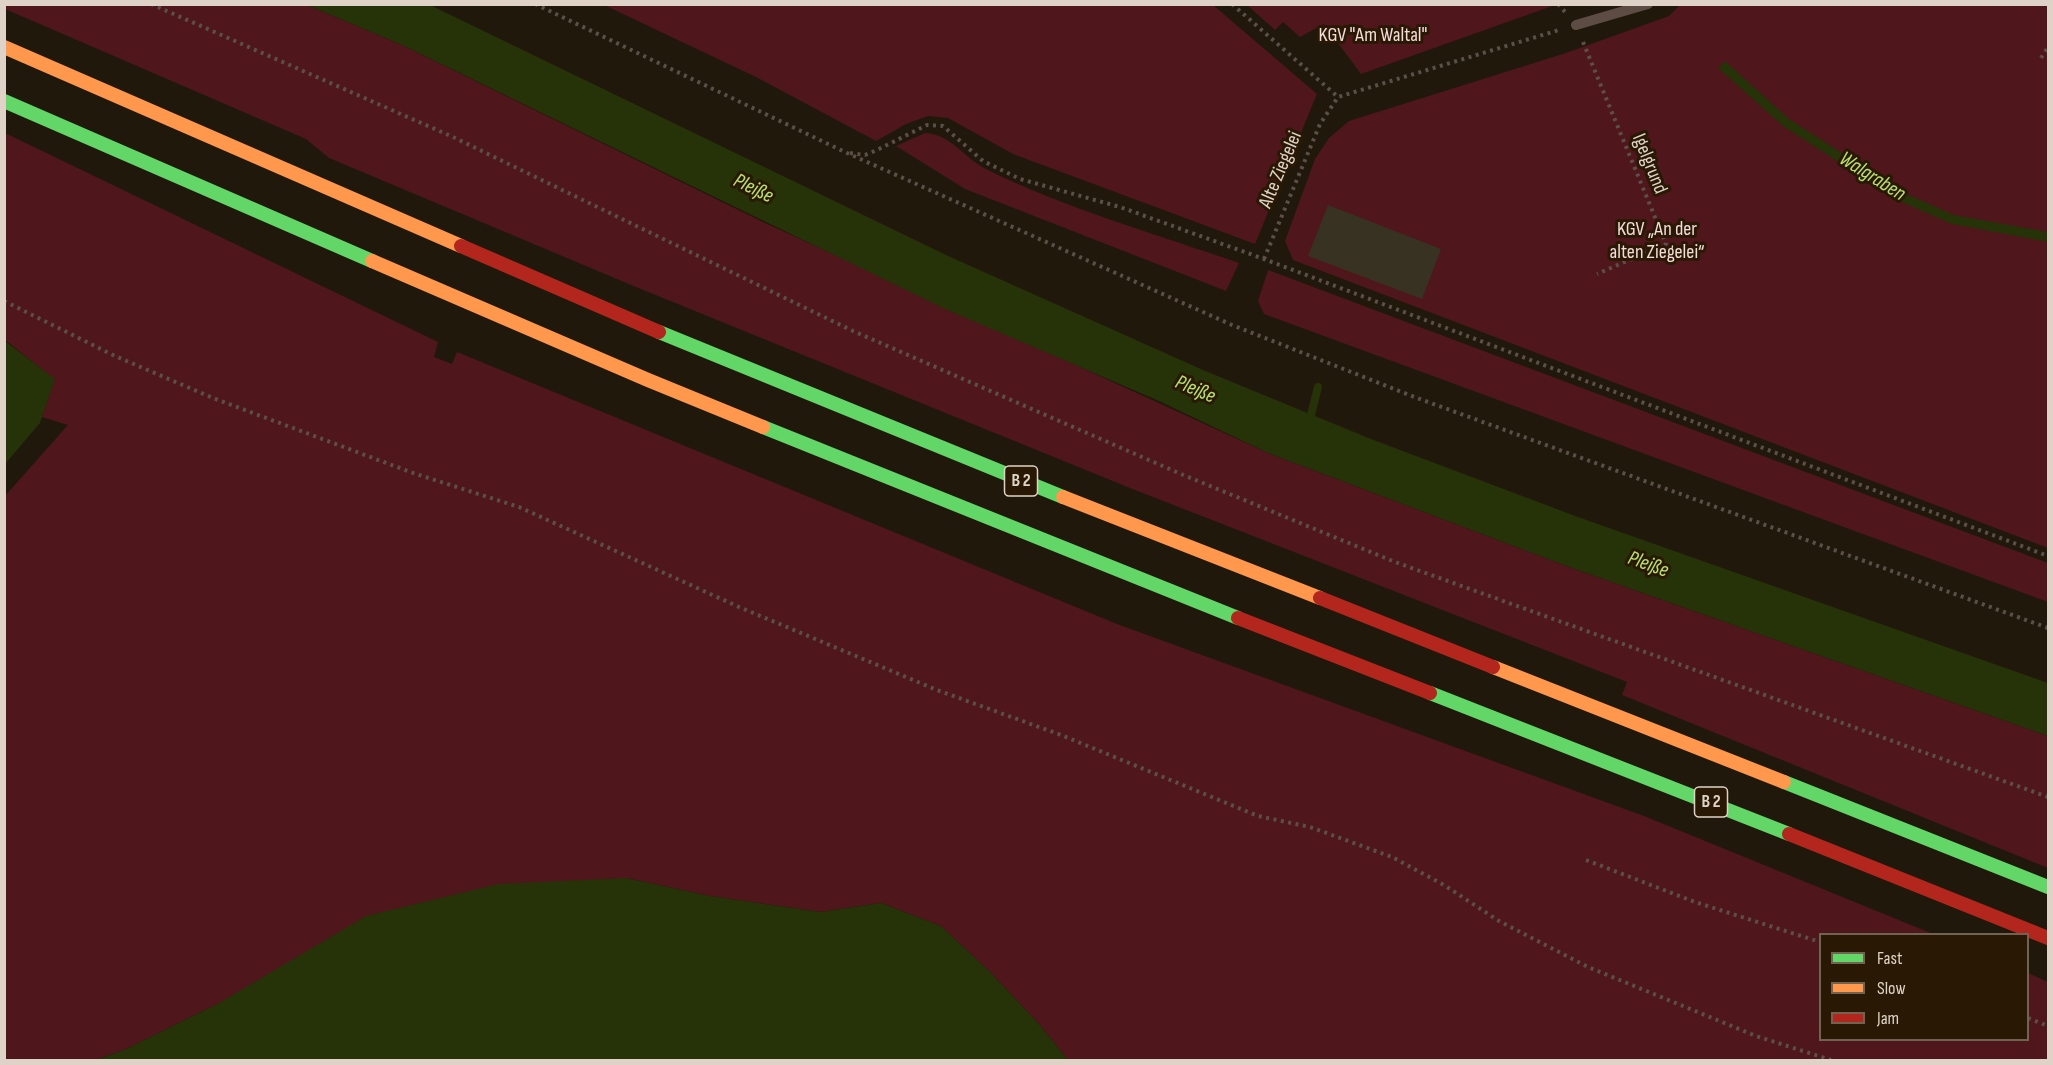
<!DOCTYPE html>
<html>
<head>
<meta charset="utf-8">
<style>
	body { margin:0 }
	#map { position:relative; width:2053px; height:1065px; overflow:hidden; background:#21180c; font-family:"Sofia Sans Condensed",sans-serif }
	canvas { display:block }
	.frame { position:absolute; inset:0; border:6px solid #ded3c6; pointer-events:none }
	.legend { position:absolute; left:1819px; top:933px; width:210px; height:108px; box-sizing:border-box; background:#291904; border:2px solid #716352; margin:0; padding:8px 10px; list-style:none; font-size:18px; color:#ded3c6 }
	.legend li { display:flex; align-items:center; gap:12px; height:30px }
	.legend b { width:30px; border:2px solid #716352 }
</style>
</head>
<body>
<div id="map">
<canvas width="2053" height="1065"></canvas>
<div class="frame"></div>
<ul class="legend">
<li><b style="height:8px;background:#63d668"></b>Fast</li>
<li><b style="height:8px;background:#ff974d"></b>Slow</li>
<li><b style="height:8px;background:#b3261e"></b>Jam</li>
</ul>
</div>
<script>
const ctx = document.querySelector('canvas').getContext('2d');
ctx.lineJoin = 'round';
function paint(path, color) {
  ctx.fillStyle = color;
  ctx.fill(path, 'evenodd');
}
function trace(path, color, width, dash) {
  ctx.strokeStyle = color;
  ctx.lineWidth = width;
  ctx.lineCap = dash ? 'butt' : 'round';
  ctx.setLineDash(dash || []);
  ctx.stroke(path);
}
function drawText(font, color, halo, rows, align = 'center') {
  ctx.font = font + ' "Sofia Sans Condensed",sans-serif';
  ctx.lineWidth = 6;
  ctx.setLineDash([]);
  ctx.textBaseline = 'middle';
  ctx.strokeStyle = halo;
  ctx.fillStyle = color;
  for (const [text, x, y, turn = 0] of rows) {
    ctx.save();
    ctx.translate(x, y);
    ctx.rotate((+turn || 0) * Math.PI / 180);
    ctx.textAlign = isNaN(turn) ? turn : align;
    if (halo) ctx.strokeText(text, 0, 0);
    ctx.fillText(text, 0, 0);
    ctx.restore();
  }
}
paint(new Path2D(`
	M5 4 307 5 402 45 763 222 1268 453 1569 567 2048 736V868L1622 695 1627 682 1130 488 636 287 329 158 306 139 5 9Z
	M604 5H1213L1317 94 1255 244 1013 154 948 118 928 116 906 124 876 141 756 77Z
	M1247 5H1555L1361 74 1324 24 1300 37 1283 22 1275 30Z
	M1680 5H2048V548L1293 260 1285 241 1315 159 1329 138 1349 121 1566 53 1669 16Z
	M5 133 438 342 434 357 452 364 457 352 1117 624 1644 816 1933 934H1820V1040H2028V973L2048 982V1060H1068L1039 1024 990 972 941 926 881 903 820 912 710 896 626 878 219 1003 124 1050 95 1060H5V496L68 425 42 417 54 379 5 340Z
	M925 133C951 134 964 158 986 169 1064 208 1156 234 1239 263L1226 291 965 189 896 146Z
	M1268 270 2048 563V602L1264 314 1258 301Z`), '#4f161b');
paint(new Path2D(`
	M307 5H430L946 255 1203 370 1371 439 1578 517 2048 683V736L1569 567 1268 453 1159 401 945 309 402 45Z
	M1725 61 1789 119 1902 192 1954 215 2048 232V242L1952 224 1897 200 1783 126 1718 68Z
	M5 341 55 379 40 423 5 464Z
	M626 878 710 896 820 912 881 903 941 926 990 972 1039 1024 1068 1060H95L124 1050 219 1003 366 916 498 884Z`), '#263207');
trace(new Path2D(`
	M1309 423 1318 387`), '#263207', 8);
paint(new Path2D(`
	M1328 205 1441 249 1422 299 1308 256Z`), '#383223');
trace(new Path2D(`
	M151 4 453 137 853 331 1181 474 1395 562 2048 797
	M535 4 847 153 1232 325 1417 398 2048 628
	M1232 4 1338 97
	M1558 4 1566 13
	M1583 42 1666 244 1597 274
	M2041 58 2048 47
	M850 153 865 155 877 150 927 125 943 126 983 161 1020 179 1120 207 1264 259 2048 556
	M1264 259 1320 124 1338 97 1559 30
	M4 301 115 356 213 398 413 473 519 507 739 607 937 690 1061 735 1258 816 1310 827 1392 857 1444 885 1499 921 1588 967 1756 1036 1831 1060
	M1586 860 1695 902 1820 942
	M2028 1018 2048 1026`), '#5b4f48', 4, [3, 4.5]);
trace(new Path2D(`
	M1576 25 1648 4`), '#5c4c43', 10);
trace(new Path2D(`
	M4 101 372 261
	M659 332 1063 497
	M763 427 1238 618
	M1430 693 1789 834
	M1784 782 2048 887`), '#63d668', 14);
trace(new Path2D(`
	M4 47 461 246
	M372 261 648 380 763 427
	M1063 497 1320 598
	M1493 667 1784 782`), '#ff974d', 14);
trace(new Path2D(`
	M461 246 659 332
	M1320 598 1493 667
	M1238 618 1430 693
	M1789 834 2048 938`), '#b3261e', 14);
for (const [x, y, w] of [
	[1021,481,33],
	[1711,802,33]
]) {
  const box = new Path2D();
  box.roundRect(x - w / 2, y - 15, w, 30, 4.5);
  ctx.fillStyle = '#291904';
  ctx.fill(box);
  trace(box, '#ded3c6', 1.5);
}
drawText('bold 18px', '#ded3c6', null, [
	["B 2",1021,481],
	["B 2",1711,802]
]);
drawText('20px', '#f5dbda', '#291904', [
	["KGV \"Am Waltal\"",1373,36],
	["KGV „An der",1657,230],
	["alten Ziegelei“",1657,253]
]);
drawText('20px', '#ded3c6', '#291904', [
	["Igelgrund",1649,164,68],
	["Alte Ziegelei",1281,170,-67]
]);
drawText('italic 21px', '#b8e06f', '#291904', [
	["Walgraben",1872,177,32],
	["Pleiße",753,189,26],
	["Pleiße",1195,390,23],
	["Pleiße",1648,565,20]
]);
</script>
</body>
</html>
